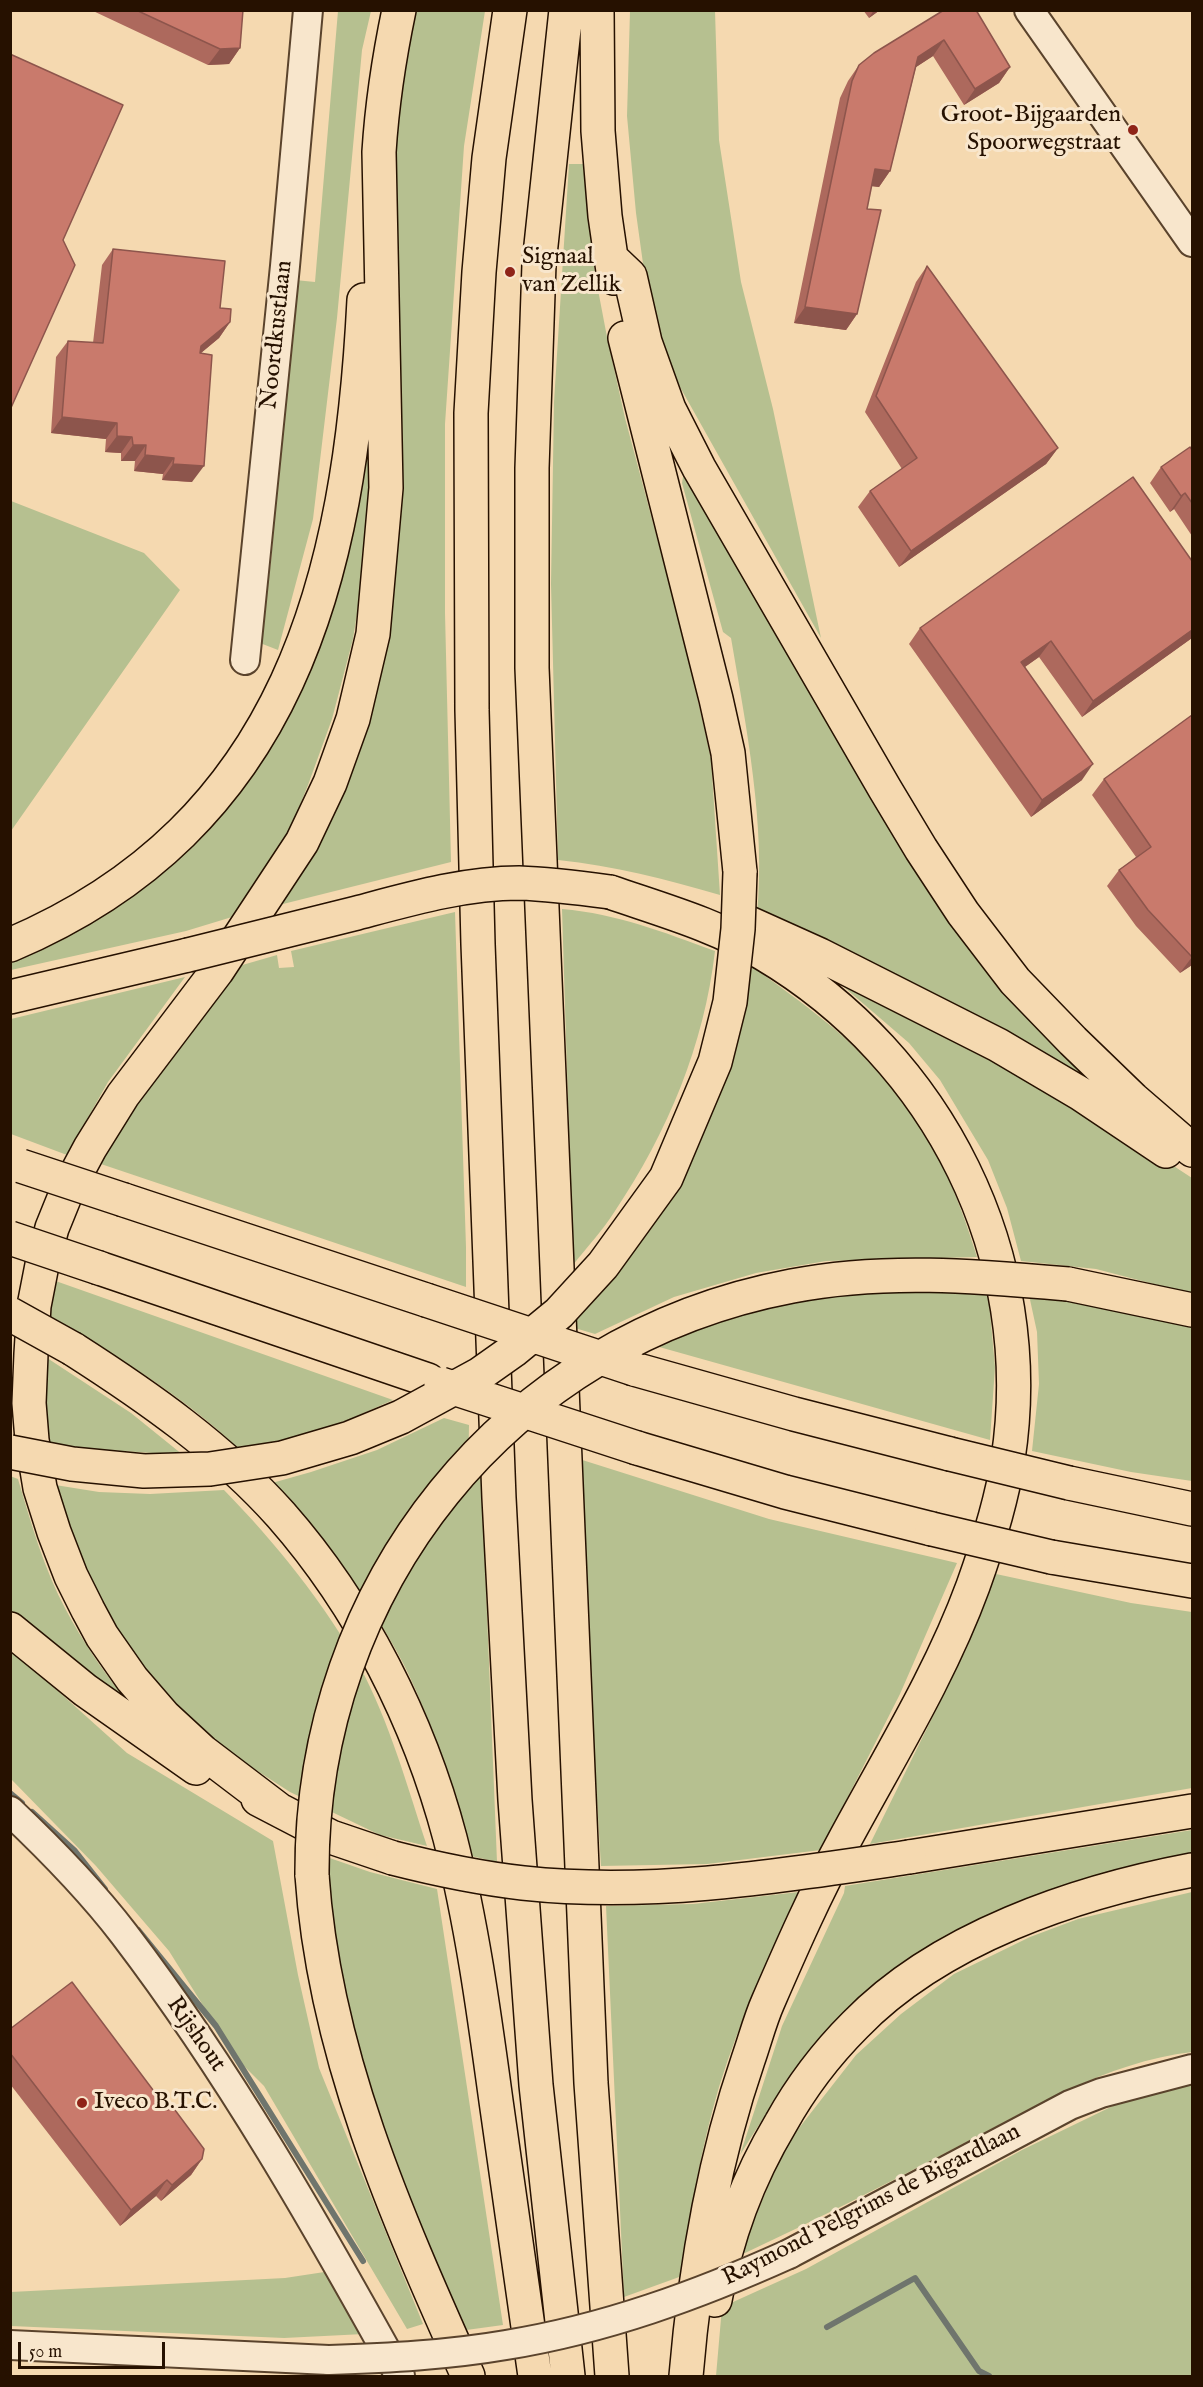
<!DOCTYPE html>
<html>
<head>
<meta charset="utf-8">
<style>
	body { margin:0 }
	#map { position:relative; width:1203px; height:2387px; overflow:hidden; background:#f5d9b0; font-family:"IM FELL English",serif }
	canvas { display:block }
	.frame { position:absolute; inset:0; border:12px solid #261100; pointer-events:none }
	.scale { position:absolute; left:18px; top:2342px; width:147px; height:27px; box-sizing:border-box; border:3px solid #261100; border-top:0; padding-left:8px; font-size:18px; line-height:21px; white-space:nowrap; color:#261100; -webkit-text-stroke:4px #f8e6cc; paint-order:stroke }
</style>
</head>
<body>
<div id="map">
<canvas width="1203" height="2387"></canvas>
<div class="frame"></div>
<div class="scale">50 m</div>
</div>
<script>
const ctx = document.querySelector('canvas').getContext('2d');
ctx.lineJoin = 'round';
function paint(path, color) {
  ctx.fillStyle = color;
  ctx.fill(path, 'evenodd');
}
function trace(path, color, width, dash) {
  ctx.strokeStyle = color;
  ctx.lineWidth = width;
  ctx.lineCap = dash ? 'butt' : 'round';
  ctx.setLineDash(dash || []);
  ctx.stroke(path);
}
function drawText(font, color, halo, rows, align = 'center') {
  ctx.font = font + ' "IM FELL English",serif';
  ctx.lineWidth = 6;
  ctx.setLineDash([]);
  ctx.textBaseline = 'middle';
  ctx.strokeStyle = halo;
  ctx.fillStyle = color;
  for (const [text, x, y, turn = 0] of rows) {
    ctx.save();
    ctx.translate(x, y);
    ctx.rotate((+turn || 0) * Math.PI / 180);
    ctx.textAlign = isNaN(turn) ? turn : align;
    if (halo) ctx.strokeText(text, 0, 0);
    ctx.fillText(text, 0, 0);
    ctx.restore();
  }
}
paint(new Path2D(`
	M338 11H371L362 50 337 318 313 519 278 650 260 643 271 561 295 280 315 282Z
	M414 11H485L464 146 445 424V613L451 862 279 905 357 739 395 122Z
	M630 11H715L719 140 741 282 773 409 821 638 680 387 650 314 636 213 627 116Z
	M569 164H583L595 274 607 337 625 418 685 643 711 759 720 895C666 879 614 866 558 860L551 584 554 402Z
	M370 393 369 489 365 563 353 639 332 719 308 785 292 825 267 867 232 917 186 931 11 970V959C92 930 179 869 232 800 283 734 328 635 348 555 352 538 353 519 355 501 360 465 365 429 370 393Z
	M692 475 754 591 1111 1096 757 914C766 825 746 726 731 638L723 632 682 483 683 477Z
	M11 501 144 553 180 590 11 831Z
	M562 909C618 914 663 932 715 951 704 1045 668 1132 615 1211 603 1230 587 1247 573 1265Z
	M455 912 466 1247V1287L95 1162 232 968 277 955 279 968 294 967 291 951Z
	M752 966C777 985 802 1002 826 1022 872 1059 914 1110 941 1163 956 1193 967 1225 977 1257L826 1261 756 1273 674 1297 595 1334 568 1326 614 1275 645 1237 700 1143 724 1080Z
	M830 975 1099 1117 1192 1178V1294L1096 1269 1021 1261 1007 1208 988 1160 940 1080 909 1043Z
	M185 977 108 1082 67 1155 11 1134V1019Z
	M50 1279 393 1400 348 1420 299 1437 239 1449C181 1394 113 1354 45 1313Z
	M988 1290 995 1367 990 1440 645 1343 814 1292Z
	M1029 1295 1192 1324V1481L1131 1472 1032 1451 1039 1384 1037 1332Z
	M41 1354 131 1413 183 1455 45 1446Z
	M444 1418 469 1425 468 1480 481 1465 497 1862 471 1856C452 1791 434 1724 403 1663 368 1596 322 1538 272 1483L311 1472 377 1450Z
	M576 1458 769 1519 957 1563 900 1694 821 1850 707 1864 601 1866Z
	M10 1476 18 1479C31 1523 44 1569 66 1610 82 1640 101 1668 122 1695L116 1702 11 1614Z
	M49 1484 99 1492 150 1494 224 1490C274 1541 325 1604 360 1667 390 1723 407 1786 427 1846L380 1835 290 1792 242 1761 164 1699 93 1600Z
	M996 1574 1131 1603 1192 1612V1788L870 1844 967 1647Z
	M10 1648 127 1753 273 1841 298 1975 319 2068 423 2324 407 2329 264 2086 236 2058 169 1951 96 1866 11 1779Z
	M1192 1830V1856L836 2022C799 2063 769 2108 740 2155L782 2026 844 1893 845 1886Z
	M321 1855 370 1872 437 1889 503 2325 459 2331 358 2076Z
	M799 1892C770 1955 740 2019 719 2087 701 2148 690 2212 682 2276L624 2297 606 1906 693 1904Z
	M1192 1892V2052C1106 2062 1029 2110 953 2149 885 2185 815 2220 745 2253L741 2251 785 2146 856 2055 901 2014 954 1974 1030 1937 1078 1919Z
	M1179 2086H1192V2376H716L722 2307 806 2269 1022 2150 1121 2102Z
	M331 2271 364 2334 284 2338 11 2326V2292L285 2278Z`), '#b6c090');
trace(new Path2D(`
	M10 1793 22 1803
	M32 1812 75 1851 105 1889
	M138 1930 216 2026 363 2261
	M827 2327 915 2278 979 2371 989 2376`), '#6f756d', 6);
const minor = new Path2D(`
	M1029 10 1192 242
	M245 660 285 266 308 10
	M10 1811C49 1848 92 1892 124 1934 230 2073 316 2224 400 2376
	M789 2254 1070 2105 1101 2093 1192 2069
	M10 2345 329 2360`);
const highway = new Path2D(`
	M510 10 489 158 479 272 471 413 472 710 478 944 499 1498 515 1800 536 2085 568 2376
	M566 10 539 264 532 468V668L591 2083 612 2376
	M597 10 598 131 605 216 614 278
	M610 257 630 276 645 342 669 409 699 468 885 789 921 849 963 913 1015 981 1073 1041 1133 1099 1192 1150
	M625 338 716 699 728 753 740 872
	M610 892C662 910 716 925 764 954 939 1058 1039 1256 1008 1459 1002 1499 987 1547 973 1586 940 1676 888 1759 843 1843 815 1894 791 1949 768 2002 760 2020 755 2040 748 2060 713 2162 695 2269 686 2376
	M740 919 820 955 998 1045 1081 1094 1166 1151
	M10 945C290 826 350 578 364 300
	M10 997 188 955
	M124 1200 426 1300
	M99 1268 428 1380
	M1068 1284 1192 1310
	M73 1349C148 1397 221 1448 281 1515 361 1606 419 1721 450 1838 472 1924 484 2013 496 2101 509 2193 522 2285 535 2376
	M634 1369 794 1414 950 1454
	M637 1448 785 1492 932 1529
	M1069 1483 1192 1509
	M1051 1557 1192 1581
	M10 1629 85 1690 196 1768
	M258 1799 331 1837 393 1858
	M278 1809 203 1752 164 1716 132 1679 102 1636 88 1610 71 1576 54 1532 40 1488 32 1440 29 1403 31 1354 34 1306 42 1265 52 1228 67 1191 90 1148 123 1095 217 971 302 842 330 783 353 719 373 634 386 488 379 152C382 104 389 58 399 10
	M909 1857 1192 1811
	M312 1875C324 2053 396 2215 468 2376
	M715 2300C726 2237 748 2178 781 2123 801 2087 826 2054 855 2025 939 1938 1076 1892 1192 1870`);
trace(minor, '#5a432c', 32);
trace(highway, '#261100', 36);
trace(minor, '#f8e6cc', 28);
trace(highway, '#f5d9b0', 33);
const minorBridge = new Path2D(`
	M329 2360C388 2358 448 2355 506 2345 605 2329 698 2295 789 2254`);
const highwayBridge = new Path2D(`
	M188 955C243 941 298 928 353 914 406 900 463 883 519 883 549 884 580 888 610 892
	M21 1166 124 1200
	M10 1238 99 1268
	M426 1300 634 1369
	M10 1314 73 1349
	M441 1384 637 1448
	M10 1452 72 1464 144 1471 210 1469 282 1458 350 1438 401 1417 480 1374 514 1350 559 1313 603 1265 666 1178 715 1062 730 1002 738 929 740 872
	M950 1454 1069 1483
	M932 1529 1051 1557
	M393 1858C436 1869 479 1878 523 1883 652 1897 781 1876 909 1857
	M312 1875C310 1586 506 1340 792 1286 884 1268 976 1276 1068 1284`);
trace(minorBridge, '#5a432c', 32, []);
trace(highwayBridge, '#261100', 36, []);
trace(minorBridge, '#f8e6cc', 28);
trace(highwayBridge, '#f5d9b0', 33);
paint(new Path2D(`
	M91 10H243L240 48 229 64 208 65Z
	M863 10H880L869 18Z
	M944 10 1010 67 999 83 964 105 933 56 916 67 890 171 879 187 871 186 867 209 857 314 846 330 794 323 840 98 848 81 859 65Z
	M113 249 220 308 230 322 219 338 201 353 192 482 162 480 163 474 134 471 135 461H121V453L105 452 106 439 51 433 56 357 68 341 93 343 102 265Z
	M927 266 1058 448 1046 464 899 567 858 507 870 491 902 469 865 412 916 282Z
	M1192 450V536L1174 509 1170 512 1150 483 1161 467Z
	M1192 561V638L1082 717 1039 657 1025 667 1082 780 1031 817 909 644 920 628Z
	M1192 715V965L1180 973 1136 926 1107 886 1119 870 1136 857 1092 795 1104 779Z
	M10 2029 202 2159 191 2175 161 2201 156 2196 120 2226 10 2084Z`), '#ad695d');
paint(new Path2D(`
	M874 10H880L869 18Z
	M944 40 933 56 907 73 918 57Z
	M240 48 229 64 208 65 220 49Z
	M1010 67 999 83 964 105 975 89Z
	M875 169 890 171 879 187 863 185Z
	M805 307 857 314 846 330 794 323Z
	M230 322 219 338 190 362 201 346Z
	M62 417 117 423 106 439 51 433Z
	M117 436 132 437 121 453 105 452Z
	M133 445H146L135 461H121Z
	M1058 448 1046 464 899 567 911 551Z
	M145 455 174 458 163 474 134 471Z
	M173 464 204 466 192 482 162 480Z
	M1185 493 1174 509 1170 512 1181 496Z
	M1192 630V638L1082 717 1093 701Z
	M1051 641 1039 657 1009 678 1021 662Z
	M1093 764 1082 780 1031 817 1042 800Z
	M1192 957V965L1180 973Z
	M202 2159 191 2175 161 2201 172 2185Z
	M167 2180 156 2196 120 2226 131 2210Z`), '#8d554c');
const building = new Path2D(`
	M136 10H243L240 48 220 49Z
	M944 10H976L1010 67 975 89 944 40 918 57 890 171 875 169 867 209 881 210 857 314 805 307 852 81 859 65 874 53Z
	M10 54 123 105 63 240 75 265 10 410Z
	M113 249 225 261 220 308 231 309 230 322 201 346 200 353 212 355 204 466 173 464 174 458 145 455 146 445H133L132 437 117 436V423L62 417 68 341 103 343Z
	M927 266 1058 448 911 551 870 491 917 458 876 396Z
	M1190 447 1192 450V503L1185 493 1181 496 1161 467Z
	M1133 477 1192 561V630L1093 701 1051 641 1021 662 1093 764 1042 800 920 628Z
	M1192 715V957L1148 910 1119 870 1151 847 1104 779Z
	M72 1982 168 2110 172 2106 204 2149 202 2159 172 2185 167 2180 131 2210 10 2053V2029Z`);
paint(building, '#c97a6c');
trace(building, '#8d554c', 1.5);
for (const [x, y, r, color] of [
	[1133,130,6,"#8f2418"],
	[510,272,6,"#8f2418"],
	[82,2103,6,"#8f2418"]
]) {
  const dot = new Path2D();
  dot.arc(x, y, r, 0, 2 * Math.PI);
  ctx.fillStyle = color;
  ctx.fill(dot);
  trace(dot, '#f8e6cc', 2);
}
drawText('24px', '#261100', '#f8e6cc', [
	["Groot-Bijgaarden",1121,116,"right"],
	["Spoorwegstraat",1121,144,"right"],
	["Signaal",522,258],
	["van Zellik",522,286],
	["Iveco B.T.C.",94,2103]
], 'left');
drawText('24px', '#261100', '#f8e6cc', [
	["Noordkustlaan",278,335,-84],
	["Rijshout",195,2035,55],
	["Raymond Pelgrims de Bigardlaan",872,2206,-27]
]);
</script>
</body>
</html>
